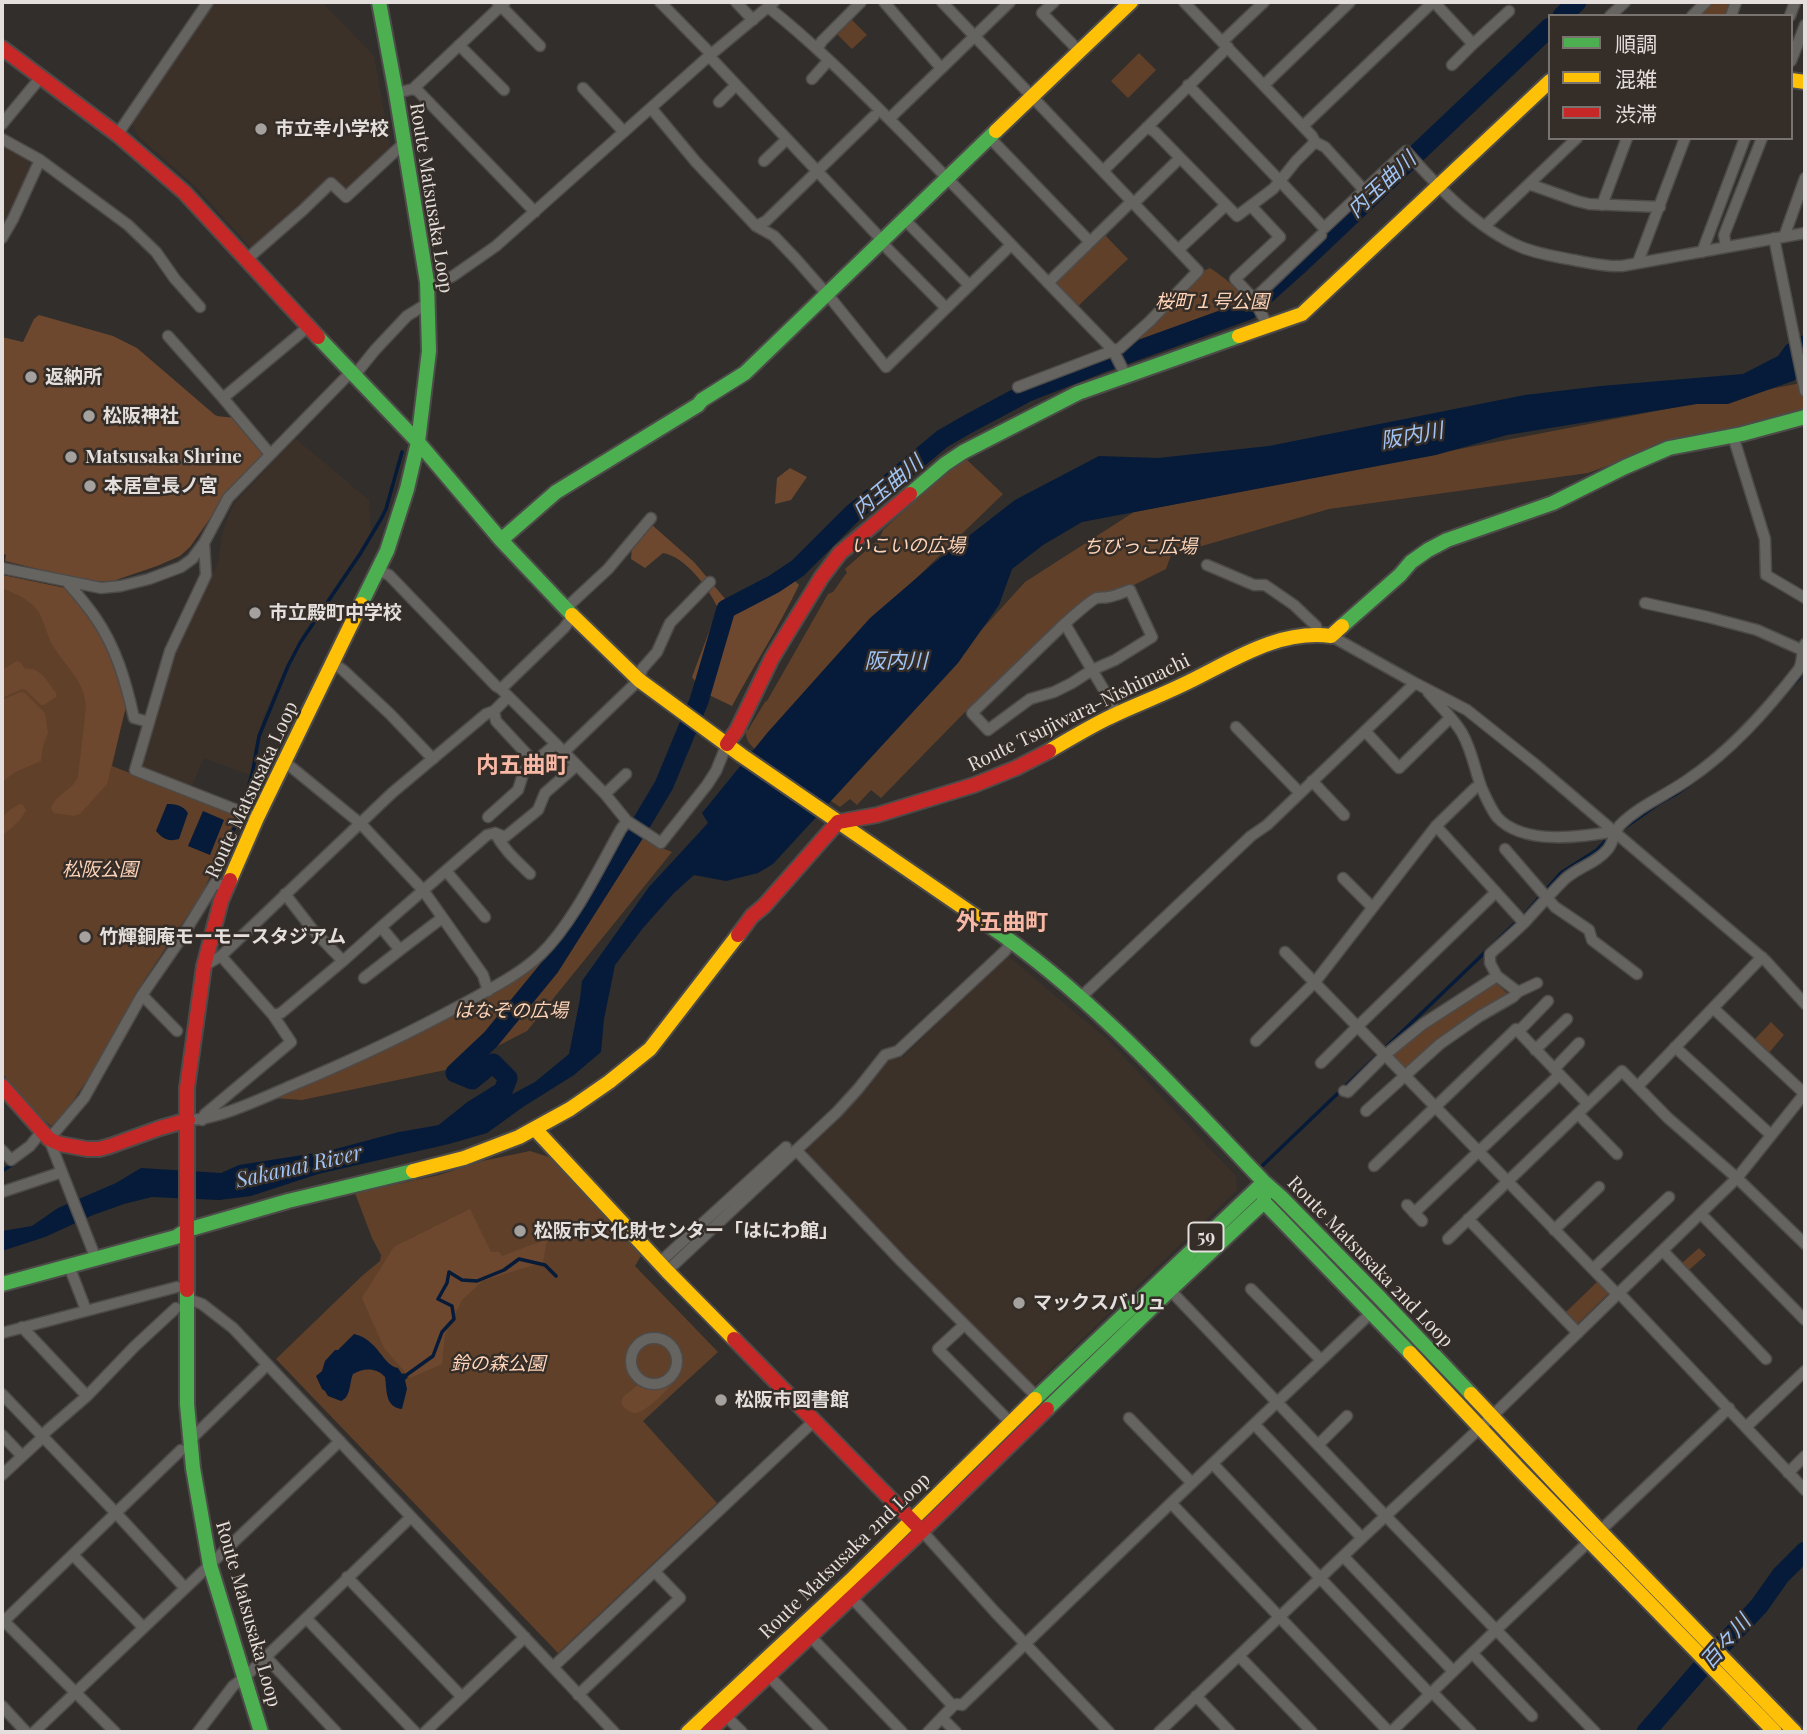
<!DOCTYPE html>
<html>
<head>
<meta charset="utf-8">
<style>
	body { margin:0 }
	#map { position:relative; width:1807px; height:1734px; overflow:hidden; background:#312e2b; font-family:"Playfair Display","Noto Sans JP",serif }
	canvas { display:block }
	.frame { position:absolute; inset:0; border:4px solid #e4dfdc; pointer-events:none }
	.legend { position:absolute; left:1548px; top:14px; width:245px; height:126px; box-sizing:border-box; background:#342d28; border:2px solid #7a7470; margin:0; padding:9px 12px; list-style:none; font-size:21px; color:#e4dfdc }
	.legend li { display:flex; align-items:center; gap:14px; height:35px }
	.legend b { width:35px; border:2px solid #7a7470 }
</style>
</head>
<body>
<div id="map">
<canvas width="1807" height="1734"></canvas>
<div class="frame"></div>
<ul class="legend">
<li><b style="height:9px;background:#4caf50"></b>順調</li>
<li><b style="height:9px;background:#ffc107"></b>混雑</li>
<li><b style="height:9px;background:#c62828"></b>渋滞</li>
</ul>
</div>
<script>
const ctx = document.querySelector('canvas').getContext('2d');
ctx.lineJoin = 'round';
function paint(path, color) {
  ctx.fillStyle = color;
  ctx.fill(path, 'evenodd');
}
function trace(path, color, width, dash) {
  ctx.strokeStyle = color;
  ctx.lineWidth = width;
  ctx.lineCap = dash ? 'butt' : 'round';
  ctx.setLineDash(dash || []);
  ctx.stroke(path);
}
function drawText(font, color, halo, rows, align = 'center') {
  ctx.font = font + ' "Playfair Display","Noto Sans JP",serif';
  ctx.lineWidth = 5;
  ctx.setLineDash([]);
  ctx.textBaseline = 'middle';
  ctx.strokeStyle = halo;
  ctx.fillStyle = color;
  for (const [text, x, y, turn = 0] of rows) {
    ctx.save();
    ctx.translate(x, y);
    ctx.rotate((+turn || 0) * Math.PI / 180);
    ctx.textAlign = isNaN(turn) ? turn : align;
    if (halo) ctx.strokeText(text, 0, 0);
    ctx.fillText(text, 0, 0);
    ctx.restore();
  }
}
paint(new Path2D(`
	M215 2H322L374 56 391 150 346 192 331 178 252 249 196 187 137 135 132 123Z
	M2 146 25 159 32 166 2 227Z
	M295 438 369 500 371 534 305 631 278 684 263 718 254 748 250 775 204 758 192 786 144 768 141 760 175 653 218 563 223 531 233 505Z
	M1008 956 1108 1040 1236 1176 1237 1190 1032 1387 807 1154 808 1145 877 1071 890 1059 903 1057Z`), '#3c3129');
paint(new Path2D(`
	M1713 2H1731L1726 16H1698Z
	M851 19 867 35 852 49 837 34Z
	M1139 53 1156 70 1128 98 1111 81Z
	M1104 234 1128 259 1077 307 1055 285V280Z
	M1210 268C1228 280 1244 293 1254 312L1253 318 1211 331 1193 335 1172 346 1127 360 1122 351 1154 324 1203 271Z
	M1801 383 1805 403V408L1801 410 1737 429 1645 452 1588 473 1329 509 1171 555 1166 569 1132 586 1106 594 1048 635 966 711 881 798 871 790 857 805 850 799 840 807 828 799 1025 582 1134 512Z
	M965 458 1003 494 866 627 757 751C750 745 745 740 746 730H748L765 702 767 701 828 594 833 592 845 575 847 573 845 569 879 539 883 530 949 469Z
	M2 575 65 588 92 616 127 701 112 766 237 815 203 892 136 993 95 1068 67 1110 51 1126 37 1114 2 1073Z
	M632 829 660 847 672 852 527 1031 455 1068 302 1100 273 1098 354 1063 528 970 623 833 627 830Z
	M1495 982 1510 996 1406 1070 1392 1056 1437 1019Z
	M1771 1022 1784 1035 1768 1054 1753 1041Z
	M530 1151 549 1157 556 1163 642 1254 635 1266 718 1352 643 1421 717 1503 558 1653 276 1359 363 1275 380 1261 381 1255 372 1238 355 1193 439 1175 482 1161Z
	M1699 1248 1706 1255 1689 1270 1682 1263Z
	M1598 1281 1609 1293 1576 1325 1565 1313Z`), '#614029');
paint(new Path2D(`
	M39 315 113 336 137 348 215 415C222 418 230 416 237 419L263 451V456L225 497 190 547 180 556 157 566 113 581 91 582 5 561 6 555 2 553V337L23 342 34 319Z
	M790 468 807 477 791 500 775 504 777 478Z
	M651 524 694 562 732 607 744 610 795 581 799 585C779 627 754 665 732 706L709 695 698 708 690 703 699 687 692 677 718 608C708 588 686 557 663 553L645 568 631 559 632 547Z
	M2 575 64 588 69 591 91 617 106 638 127 702 107 784 80 814 74 816 54 813 51 809C54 794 73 791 78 777L86 708C85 678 64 667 51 642 46 632 44 620 38 611 29 599 16 594 2 588Z
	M17 661 20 662 25 669C41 667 47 682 56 693V697L44 705H41L26 690 22 689 2 698V670Z
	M21 692 25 693 45 713 48 733 43 746 41 761 15 772 2 782V700Z
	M20 804 23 805 26 810C21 821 11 828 2 836V817L10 810Z
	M470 1209 491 1252H499L502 1256 547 1239 543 1262 482 1281 462 1300 445 1335 442 1364 410 1378 384 1348 362 1298 394 1247Z
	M676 1375H679L678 1378C670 1386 646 1414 634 1413 628 1412 624 1407 621 1403L623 1397 639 1384C654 1386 664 1385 676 1375Z`), '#6d482f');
paint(new Path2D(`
	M1805 334V373L1793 381 1728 404H1697L1507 435 1436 455 1082 522 1043 545 1012 569 999 605 958 663 773 864 758 873 726 881 694 875 674 893 643 928 615 965 604 1019 601 1052 574 1075 523 1107 487 1133 449 1144 318 1174 251 1196 219 1200 152 1197 124 1204 93 1215 45 1237 2 1251V1231L32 1226 58 1208 116 1183 141 1168 221 1173 239 1165 328 1151 399 1132 445 1124 481 1111 535 1082 569 1054 580 999 582 981 649 887 708 823 702 813 768 732 870 618 934 563 1015 500 1099 456 1158 458 1269 446 1525 395 1601 386 1743 374 1778 356 1786 345Z
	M167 804C175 804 183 805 188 813L179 839C168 842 163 839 156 831Z
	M203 811 224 820 210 855 188 846Z
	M354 1334C379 1340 382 1365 398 1368L402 1374 404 1373 405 1376 408 1377 405 1380 407 1389 402 1409C385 1407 387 1391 385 1377 376 1367 363 1368 353 1374 349 1384 351 1397 341 1401L328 1396 325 1391 322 1389 316 1376 322 1371 325 1361 335 1350H338Z`), '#061b39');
trace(new Path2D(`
	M1786 692 1799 678 1805 667
	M1621 830 1658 804 1676 794 1690 784
	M211 881 242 811 253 770 259 736 288 666 300 643 360 554 381 519 386 509 402 452
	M146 981 177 936
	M1263 1165 1526 913 1561 873 1597 850 1611 835
	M2 1171 13 1164
	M405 1376 433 1356 442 1332 454 1319 452 1306 438 1299 447 1283 449 1272 462 1280 477 1281 504 1270 519 1259 545 1265 556 1276`), '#061b39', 3.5);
trace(new Path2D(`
	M1562 16 1577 2
	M444 1133 474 1109 503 1091 508 1078 493 1063 472 1080 455 1073 491 1039 550 967 642 822 664 785 699 701 726 609 774 584 798 568 853 513 887 485 942 439 968 424 1026 393 1105 362 1249 310 1298 266 1550 27
	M1646 1732 1710 1658 1759 1606 1781 1575 1805 1551`), '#061b39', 19);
const street = new Path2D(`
	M497 2 540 46
	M660 2 711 54
	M736 2 753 20
	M884 2 941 68
	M942 2 1198 271 1150 321 1120 348 1018 387
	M1054 2 1042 13 1080 52
	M1184 2 1312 136 1315 142 1325 147 1364 190
	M1434 2 1473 44 1452 65
	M768 7C816 45 858 88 901 131 972 203 1042 277 1113 350L1126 376
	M1610 16 1625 2
	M1692 16 1706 2
	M1731 16 1736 2
	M1790 16 1795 2
	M1222 42 1264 2
	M1473 44 1509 11
	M459 45 504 90
	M817 49 822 41 861 2
	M709 56 882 240
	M1791 61 1805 25
	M812 79 829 60
	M1188 85 1280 181 1296 161 1315 142
	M1264 85 1350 2
	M583 88 624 132
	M413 89 418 91 535 212
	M396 93 413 89 505 2
	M719 102 736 85
	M651 108 696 162 756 226 774 236 796 259 832 300 886 367 1011 245
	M889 119 1010 2
	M2 124 41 77
	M1303 126 1433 2
	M1147 127 1155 132 1237 216 1273 189 1280 181 1324 228 1406 151C1437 186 1477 229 1521 247 1538 254 1557 257 1574 260 1590 263 1606 267 1622 266L1805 233
	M117 135 208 2
	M990 138 1090 242
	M2 139 40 160 128 225 156 252 175 279 200 307
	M764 161 787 139
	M1103 171 1228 47
	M1529 184 1577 201 1589 204 1660 207
	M1134 203 1180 158
	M1602 205 1627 138
	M1251 206 1280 237 1235 279 1253 298 1268 326
	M904 219 969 285
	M756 226 766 221 874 116
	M1485 226 1577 138
	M1784 237 1805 178
	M2 238 13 219 40 160
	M1774 238 1805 391
	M881 242 946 308
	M1726 247 1724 235 1762 138
	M1178 250 1226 205
	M1702 252 1745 138
	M247 259 303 210 331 183 346 197 403 144
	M1638 262 1685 138
	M1048 283 1132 201
	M427 287 453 276 496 246 709 56 774 2
	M1253 298 1257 296 1321 235
	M168 336 223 398 270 454
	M354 376 375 350 407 316 428 303
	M223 398 308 327
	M1733 436 1765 539 1766 575 1805 598
	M204 543 206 575 170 651 135 770 257 818
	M1207 565 1254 585H1265L1294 605 1316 626 1318 633
	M2 568 101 588 121 586 149 579 181 567 192 559 204 543 228 498 351 372
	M378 570 389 575 496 686 501 689 564 752
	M710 582 670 623 657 652 642 669 639 680 564 752 605 794 627 821 661 843 707 785 716 771 727 744
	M68 583C77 594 87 605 95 617 116 647 126 682 134 718L149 722
	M1645 603 1708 617 1757 630 1802 650
	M566 608 608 569 651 518
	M1065 624 1092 670 1072 683 1054 692 1030 699 988 730 972 713 1058 630C1064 624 1092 599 1097 598 1101 597 1105 598 1108 597 1116 596 1123 592 1130 590L1152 637 1115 660 1092 670 1113 705 1114 715
	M1331 636 1415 683
	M333 663 343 670 390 714 433 759
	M501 689 564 628 573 616
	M1428 692C1438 704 1455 720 1462 733 1472 750 1475 771 1482 789 1486 798 1491 809 1497 817 1523 846 1582 837 1616 831
	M1236 727 1300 793
	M1365 731 1399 768 1450 718
	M285 762 361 824 423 890 483 975 488 991
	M534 762 551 748
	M1312 781 1344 815
	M605 794 626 774
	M488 817 518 790 524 771 534 762 496 721 494 711
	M1436 826 1475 788
	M495 833C504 850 517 861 530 874
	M1505 849 1555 907 1589 930 1592 940 1637 974
	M446 871 485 917
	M1343 878 1372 907
	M285 894 313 930 343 961
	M442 918 400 950 381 927 487 835 495 833 505 837 538 810 545 793 577 765
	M1285 952 1618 1295
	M221 956 273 1015
	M204 966 221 956 392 793 486 714 494 711 508 697
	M364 978 400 950
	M1518 992 1537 983
	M142 995 177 1031
	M1081 997 1251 836 1267 825 1415 683 1467 710 1536 765 1766 961 1805 1004
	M1713 1008 1805 1094
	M1518 1032 1548 1001
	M1256 1041 1315 982 1436 826 1524 923
	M1675 1047 1771 1135
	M1535 1050 1567 1019
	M1321 1063 1358 1026 1496 892
	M1554 1069 1579 1043
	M1638 1086 1762 957
	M1344 1091 1348 1092 1385 1055 1423 1024 1497 976 1490 963V954C1501 944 1514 933 1525 922 1538 908 1551 893 1565 879 1578 867 1597 863 1608 849 1614 841 1614 832 1620 825 1639 806 1664 796 1686 781 1730 752 1767 710 1799 669 1803 661 1801 652 1805 644
	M1366 1111 1440 1044 1480 1016 1513 997 1518 992 1497 976
	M1578 1114 1617 1154
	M188 1120C218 1120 265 1097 293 1085 350 1061 406 1035 461 1005 488 990 518 976 541 954 573 923 599 868 621 829L627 821
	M202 1120 205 1114 291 1042 273 1015 281 1013 343 961 381 927
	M2 1150 11 1160 30 1146 42 1131
	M796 1150 901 1261 1037 1397
	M1374 1166 1516 1029 1588 1104
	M2 1192 62 1172
	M1407 1205 1422 1221
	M1414 1213 1559 1075
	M1701 1214 1805 1320
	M1468 1219 1578 1333
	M1554 1230 1599 1187
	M1448 1239 1622 1071 1668 1118 1737 1178 1805 1244
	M1663 1251 1766 1359
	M96 1259 49 1139 84 1098 142 995 180 940 215 883 227 887
	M659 1263 786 1147
	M69 1266 86 1310
	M1593 1269 1669 1197
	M667 1271 837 1112 858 1089 885 1055 898 1051 1005 951 1012 941
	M1251 1289 1321 1360
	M1170 1290 1377 1507 1595 1732
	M1619 1293 1805 1490
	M188 1299 202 1304 233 1328 614 1732
	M964 1325 938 1349 1010 1422
	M22 1327 87 1396
	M2 1333 177 1287
	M631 1361a23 23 0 1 1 46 0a23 23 0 1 1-46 0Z
	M2 1394 115 1512 185 1588
	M1129 1418 1192 1483
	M1255 1425 1362 1538
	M1746 1427 1805 1371
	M2 1435 22 1456
	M42 1435 87 1396 134 1347 176 1308
	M190 1440 267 1365
	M1318 1445 1347 1416
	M1213 1464 1320 1578
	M1788 1473 1805 1456
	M2 1475 43 1437
	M1171 1503 1389 1732
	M922 1531 995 1612 1109 1732
	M73 1555 143 1627
	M1343 1556 1453 1671
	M347 1577 462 1697
	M1320 1578 1430 1694
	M851 1597 953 1706
	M306 1618 415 1732
	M2 1619 115 1732
	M2 1623 181 1450
	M810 1636 902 1732
	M1472 1653 1532 1716
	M265 1656 336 1732
	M1239 1656 1312 1732
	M553 1667 815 1420
	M768 1675 823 1732
	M1432 1692 1471 1732
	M578 1695 680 1598 655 1572
	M1196 1696 1230 1732
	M2 1706 26 1732
	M726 1716 742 1732
	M942 1718 956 1732
	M34 1732 340 1441
	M198 1732 233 1686 244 1678 411 1517
	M425 1732 525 1637
	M928 1732 953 1706 957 1704 962 1705 1171 1503 1372 1312
	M1159 1732 1362 1538 1481 1427 1737 1178 1805 1093
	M1391 1732 1496 1630 1729 1408`);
const fast = new Path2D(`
	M318 337 418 442 501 540 572 615
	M910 494 945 464 963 452 1078 393 1239 336
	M501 540 556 492 698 405 702 400 745 373 996 131
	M361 604 387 551 407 489 418 442 429 351 427 282 396 93 379 2
	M1342 626 1400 575 1411 562 1428 550 1447 540 1553 503 1625 467 1669 448 1742 434 1805 417
	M987 924C1092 996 1177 1091 1264 1182V1202
	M2 1284 176 1237 187 1230 288 1201 413 1171
	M187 1290V1404L193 1468 210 1565 261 1732
	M1035 1399 1264 1182 1281 1197 1380 1298 1471 1394
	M1047 1409 1170 1290 1264 1202 1410 1353`);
const slow = new Path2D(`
	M1791 80 1805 82
	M996 131 1131 2
	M1239 336 1302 314 1550 81
	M572 615 639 680 741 755 987 924
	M1049 751C1068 740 1086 729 1106 719 1130 707 1155 698 1180 686 1228 664 1275 629 1331 636L1342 626
	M230 880 257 818 361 604
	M536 1130 667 1271 734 1339
	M413 1171 464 1158 519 1137 570 1109 609 1082 650 1049 738 935
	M1410 1353 1519 1469 1775 1732
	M1471 1394 1600 1531 1795 1732
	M688 1732 854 1577 1035 1399`);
const jam = new Path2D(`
	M2 48 118 135 184 192 318 337
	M727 744 737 730 772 658 821 578 840 553 910 494
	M738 935 752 916 764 906 838 822 877 815 974 785 1016 768 1049 751
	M2 1086 49 1139 60 1144 87 1149H99L110 1146 160 1128 188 1120
	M187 1290V1088L204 966 221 901 230 880
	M734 1339 922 1531
	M708 1732 922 1531 1047 1409`);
trace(street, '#4d4b49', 13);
trace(fast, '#4d4b49', 18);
trace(slow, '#4d4b49', 18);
trace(jam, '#4d4b49', 18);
trace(street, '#666461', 10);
trace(fast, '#4caf50', 14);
trace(slow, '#ffc107', 14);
trace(jam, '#c62828', 14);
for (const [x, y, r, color] of [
	[261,129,7,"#a5a19e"],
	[31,377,7,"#a5a19e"],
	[89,416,7,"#a5a19e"],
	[71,457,7,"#a5a19e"],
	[90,486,7,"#a5a19e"],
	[255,613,7,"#a5a19e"],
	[85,937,7,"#a5a19e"],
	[520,1231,7,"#a5a19e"],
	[1019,1303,7,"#a5a19e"],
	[721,1400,7,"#a5a19e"]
]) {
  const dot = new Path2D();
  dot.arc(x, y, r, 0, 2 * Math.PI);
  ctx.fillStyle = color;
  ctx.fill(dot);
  trace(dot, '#342d28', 2.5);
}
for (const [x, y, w] of [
	[1206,1237,35]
]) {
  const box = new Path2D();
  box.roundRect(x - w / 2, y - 14.5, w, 29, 5);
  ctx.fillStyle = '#342d28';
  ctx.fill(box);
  trace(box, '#e4dfdc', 2);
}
drawText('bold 18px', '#e4dfdc', null, [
	["59",1206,1237]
]);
drawText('bold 19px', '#e4dfdc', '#342d28', [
	["市立幸小学校",275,129],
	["返納所",45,377],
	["松阪神社",103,416],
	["Matsusaka Shrine",85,457],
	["本居宣長ノ宮",104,486],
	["市立殿町中学校",269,613],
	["竹輝銅庵モーモースタジアム",99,937],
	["松阪市文化財センター「はにわ館」",534,1231],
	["マックスバリュ",1033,1303],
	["松阪市図書館",735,1400]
], 'left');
drawText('19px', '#e4dfdc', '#342d28', [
	["Route Matsusaka Loop",431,198,81],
	["Route Tsujiwara-Nishimachi",1079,713,-26],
	["Route Matsusaka Loop",252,790,-65],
	["Route Matsusaka 2nd Loop",1370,1262,46],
	["Route Matsusaka 2nd Loop",845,1556,-44],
	["Route Matsusaka Loop",248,1614,74]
]);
drawText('italic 19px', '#fed3b7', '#342d28', [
	["桜町１号公園",1212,302],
	["いこいの広場",908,546],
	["ちびっこ広場",1140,547],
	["松阪公園",100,870],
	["はなぞの広場",511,1011],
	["鈴の森公園",498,1364]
]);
drawText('italic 21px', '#a0c4f6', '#342d28', [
	["内玉曲川",1382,185,-43],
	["阪内川",1412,436,-10],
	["内玉曲川",888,487,-40],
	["阪内川",896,661],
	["Sakanai River",299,1167,-13],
	["百々川",1726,1642,-49]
]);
drawText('bold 23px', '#f8b8a5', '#342d28', [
	["内五曲町",522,766],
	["外五曲町",1002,923]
]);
</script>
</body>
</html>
